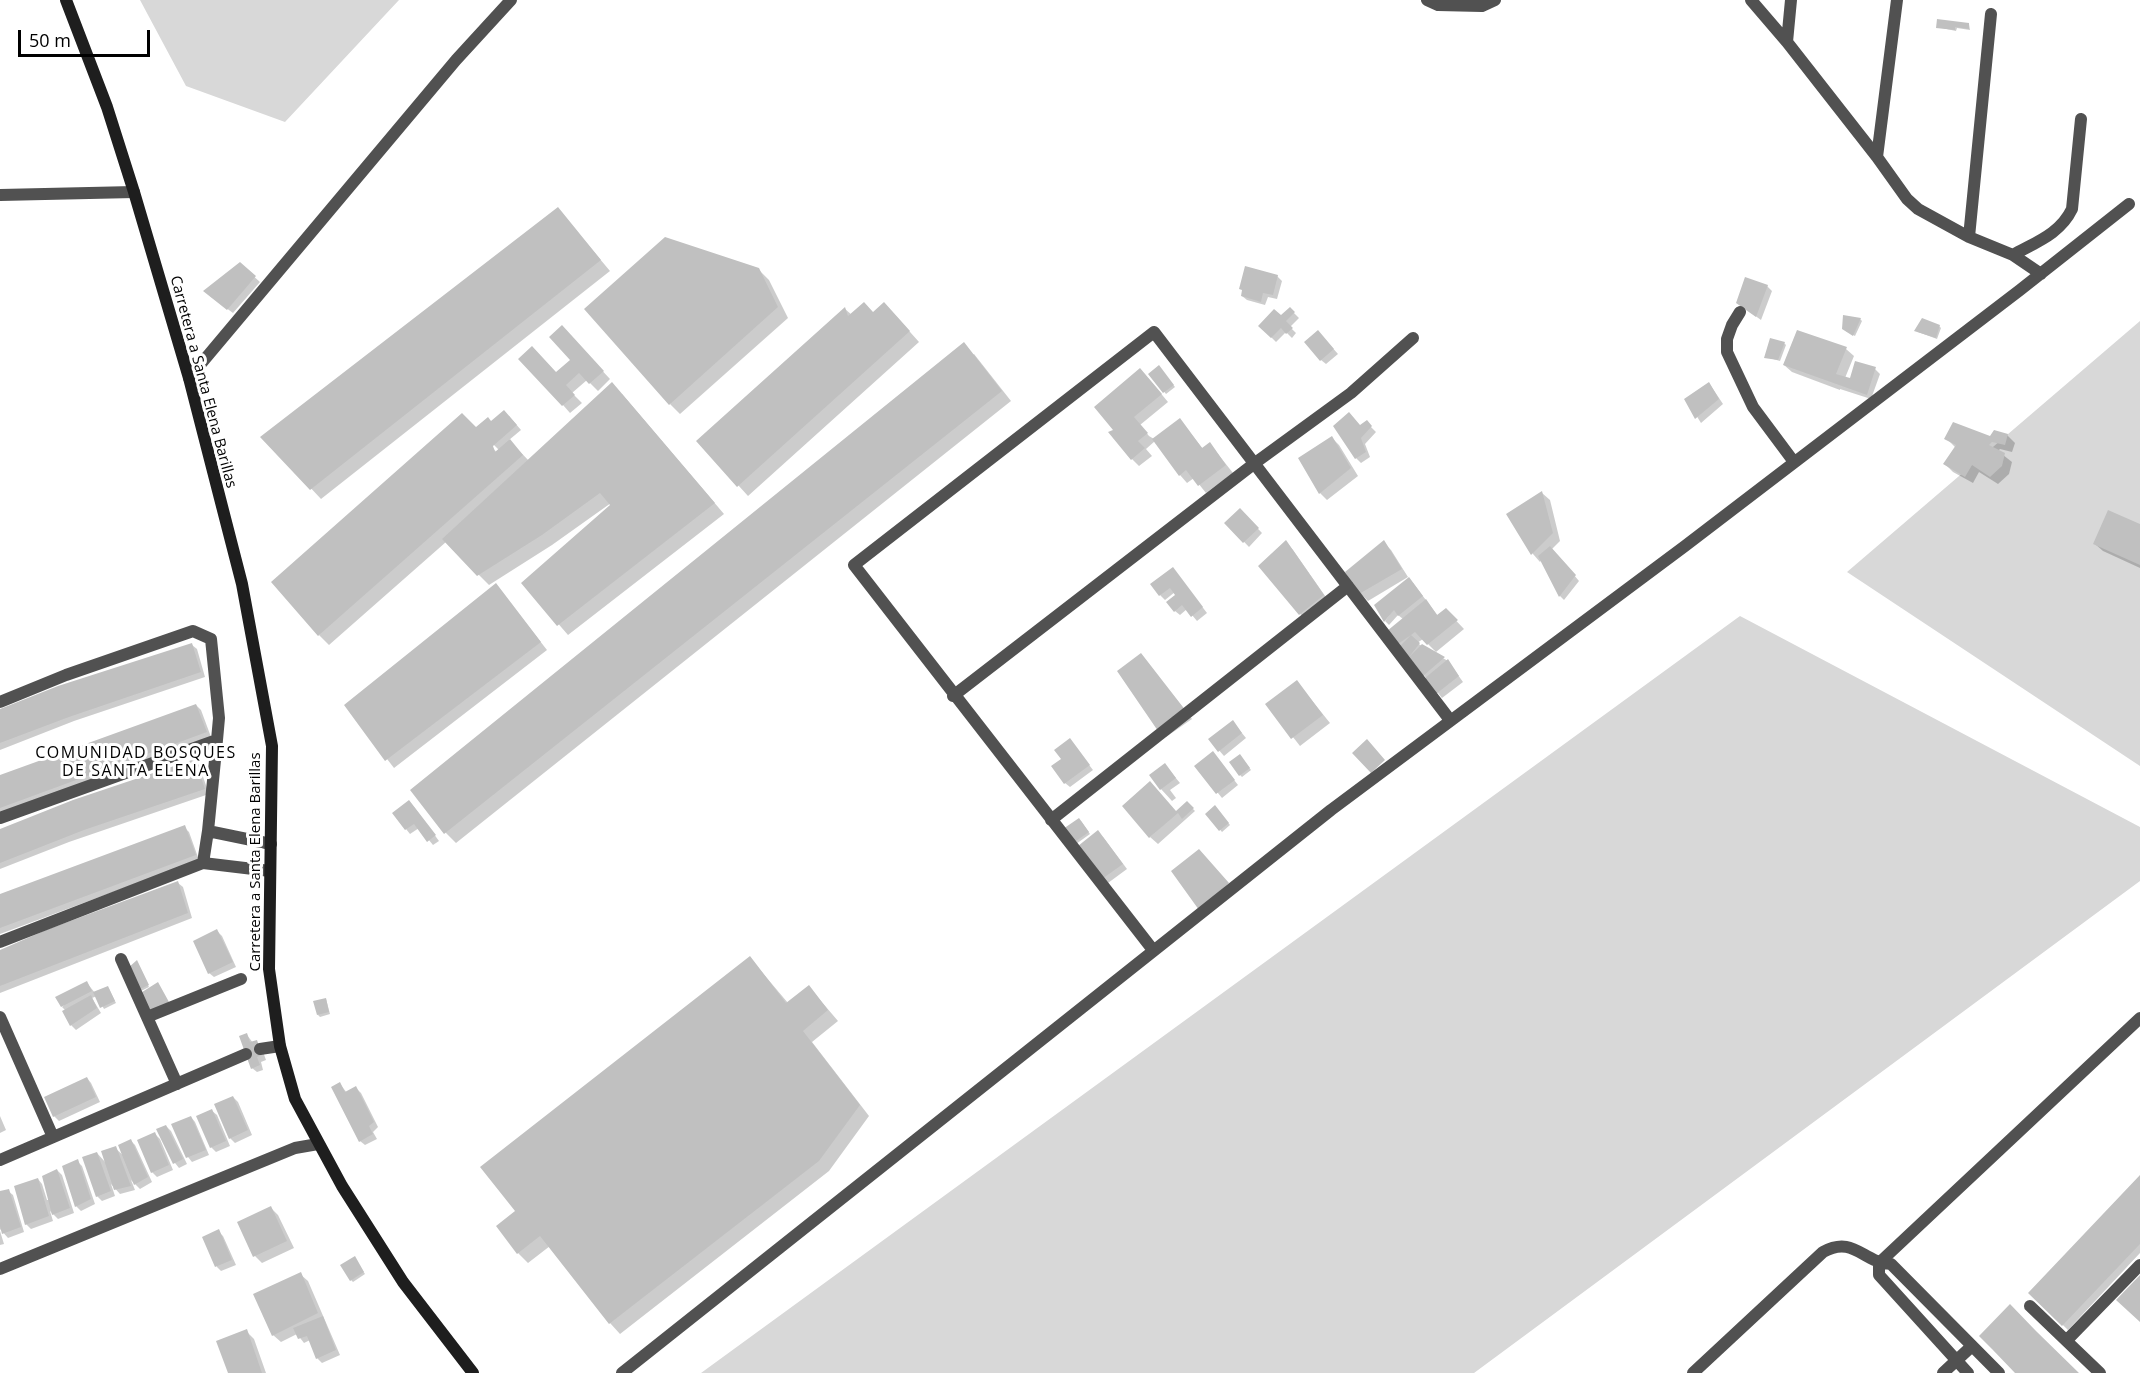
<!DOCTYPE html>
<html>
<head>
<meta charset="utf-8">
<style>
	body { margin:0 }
	#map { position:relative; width:2140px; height:1373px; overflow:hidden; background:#fff; font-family:"Open Sans",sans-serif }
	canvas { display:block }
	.scale { position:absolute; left:18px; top:30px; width:132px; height:27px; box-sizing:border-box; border:3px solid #000; border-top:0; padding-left:8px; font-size:18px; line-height:21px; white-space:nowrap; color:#000; -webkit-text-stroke:4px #fff; paint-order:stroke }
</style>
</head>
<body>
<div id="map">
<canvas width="2140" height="1373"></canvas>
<div class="scale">50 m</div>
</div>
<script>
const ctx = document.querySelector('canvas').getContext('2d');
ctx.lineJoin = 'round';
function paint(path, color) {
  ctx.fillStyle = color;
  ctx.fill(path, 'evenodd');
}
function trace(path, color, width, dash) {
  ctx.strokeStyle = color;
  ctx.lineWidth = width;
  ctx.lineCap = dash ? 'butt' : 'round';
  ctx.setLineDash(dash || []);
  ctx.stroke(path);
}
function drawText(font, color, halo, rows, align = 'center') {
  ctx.font = font + ' "Open Sans",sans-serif';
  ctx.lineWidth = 6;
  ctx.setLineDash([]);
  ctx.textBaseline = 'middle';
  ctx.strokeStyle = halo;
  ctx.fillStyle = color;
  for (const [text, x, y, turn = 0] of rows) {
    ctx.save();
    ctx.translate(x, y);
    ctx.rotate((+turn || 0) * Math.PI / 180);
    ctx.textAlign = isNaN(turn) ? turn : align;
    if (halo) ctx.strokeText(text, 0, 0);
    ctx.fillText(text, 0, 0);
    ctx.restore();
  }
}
paint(new Path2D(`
	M140 0H399L285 122 186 86Z
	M2140 321V766L1847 572Z
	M1740 616 2140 827V881L1474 1373H701Z`), '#d8d8d8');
paint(new Path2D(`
	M1969 24 1970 30 1957 28 1956 31 1937 27Z
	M558 209 610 271 321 499 263 437Z
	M240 264 260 282 233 313 210 296Z
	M758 269 769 280 788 318 680 414 670 404Z
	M1277 276 1282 281 1277 299 1268 297 1265 305 1247 300 1242 296Z
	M1767 286 1772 291 1761 320 1743 307Z
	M845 309 852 315 894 314 919 342 748 496 698 441Z
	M1290 309 1299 318 1290 327 1296 333 1292 338 1286 332 1276 342 1260 326 1281 318Z
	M1860 319 1862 321 1855 336 1846 331Z
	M1939 326 1941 328 1937 339 1918 332Z
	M569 335 610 379 598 391 587 380 572 393 582 403 570 413 563 405 556 374 572 360Z
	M1322 336 1338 354 1326 364 1321 360Z
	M1784 343 1786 345 1780 361 1766 357Z
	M1846 349 1854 356 1845 378 1850 380 1875 369 1880 374 1871 399 1840 389V390L1792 372 1784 365Z
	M974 354 1011 401 456 843 446 833 413 790Z
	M1159 367 1175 387 1166 394 1150 374Z
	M1148 378 1168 402 1140 425 1149 436 1154 439 1180 420 1203 449 1210 444 1233 473 1206 493 1194 478 1187 483 1180 475 1155 441 1146 449 1152 456 1139 466 1132 459 1115 431Z
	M1709 383 1723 404 1701 423 1686 399Z
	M622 394 724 514 568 635 523 583 613 505 611 503 552 545 489 585 446 542 329 645 319 635 476 429 509 416 521 430 509 440 529 461ZM492 443 499 450 497 453 490 444Z
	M1366 422 1376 432 1365 444 1370 457 1361 463 1356 458 1360 427Z
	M2007 435 2015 443 2012 452 2000 449 1998 451 2012 462 2009 474 1998 484 1979 472 1973 483 1953 472 1945 464 1956 448 1946 438H1991Z
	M1332 438 1339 445 1358 476 1327 500 1320 493Z
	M1542 493 1550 500 1560 541 1552 549 1579 581 1564 600 1560 596 1542 559 1540 562 1533 554 1508 515Z
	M1240 510 1262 533 1249 547 1226 523Z
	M2140 526V568L2103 551 2095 544Z
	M1286 542 1293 550 1330 603 1307 622 1260 566Z
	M1384 543 1391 550 1408 577 1368 601 1360 593Z
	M1177 574 1207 613 1197 621 1187 609 1180 615 1175 611 1178 596 1175 592 1165 600 1160 595Z
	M1413 583 1438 616 1446 610 1464 629 1436 652 1423 639 1417 643 1448 661 1463 682 1442 698 1389 631 1403 619 1398 615 1389 625 1385 621Z
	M496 585 547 650 394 768 346 706Z
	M192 645 197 649 205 677 74 721 0 750V711Z
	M1141 655 1192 719 1166 737 1159 730Z
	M1297 682 1330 723 1300 746 1267 704Z
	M196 705 201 710 211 737 0 814V777Z
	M1237 727 1246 738 1224 756 1210 740Z
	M1070 740 1093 770 1070 787 1065 783 1063 759Z
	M1217 758 1238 785 1222 798 1196 766Z
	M1242 758 1251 770 1242 777 1240 775Z
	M194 760 199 765 209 794 69 842 0 869V830Z
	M1165 765 1180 783 1170 790 1176 798 1172 801 1161 789Z
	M1187 803 1195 811 1158 844 1150 837Z
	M414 807 439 841 433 845 419 828 410 834 406 829Z
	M1215 807 1230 825 1222 832 1207 814Z
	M1081 821 1090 834 1076 844 1074 842Z
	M184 827 189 832 199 860 0 934V895Z
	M1103 837 1127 869 1108 883 1104 878Z
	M178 883 183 887 192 918 0 993V952Z
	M217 931 222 936 236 967 214 977 209 973Z
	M750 958 788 1003 809 987 838 1021 812 1042 869 1116 829 1171 620 1334 610 1323 550 1246 528 1263 518 1253 517 1211Z
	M137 962 149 987 141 991Z
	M87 983 95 993 109 989 116 1003 104 1009 97 996 92 998 101 1013 76 1030 71 1025 66 1011 62 1007Z
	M326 999 330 1014 320 1017 318 1015Z
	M247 1035 253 1043 261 1046 266 1060 261 1062 263 1070 257 1072 252 1068Z
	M87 1078 91 1083 100 1102 59 1121 54 1116Z
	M340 1084 347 1093 356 1088 361 1093 378 1127 373 1132 377 1139 365 1145 360 1141Z
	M233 1097 238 1102 252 1135 235 1143 230 1138Z
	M212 1111 217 1115 230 1146 216 1152 211 1147 198 1117Z
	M0 1116 6 1130 0 1133Z
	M191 1117 195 1122 209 1155 192 1162 188 1157 173 1125Z
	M166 1126 171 1131 187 1164 179 1168 175 1163Z
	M155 1134 160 1139 173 1170 157 1177 152 1172Z
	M131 1141 135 1145 152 1182 140 1189 131 1180 135 1190 120 1194 111 1184 115 1196 102 1201 97 1196V1153L106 1163 115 1148 124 1156Z
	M77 1161 82 1166 95 1204 81 1211 76 1206Z
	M57 1170 62 1175 74 1213 58 1219 50 1211 53 1221 31 1229 26 1224 38 1179 42 1184 47 1200H50Z
	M2140 1177V1253L2068 1330 2030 1293Z
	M8 1191 13 1195 24 1232 8 1238 0 1229V1193Z
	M271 1208 278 1215 294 1248 262 1263 255 1256Z
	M0 1231 4 1244 0 1245Z
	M218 1231 223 1236 236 1265 221 1271 217 1267 204 1238Z
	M356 1260 365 1274 353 1282 351 1280Z
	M300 1274 308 1281 340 1355 322 1363 317 1358 310 1340 304 1343 297 1334 281 1342 273 1335Z
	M246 1331 254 1339 266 1373H229Z`), '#0003');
paint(new Path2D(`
	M1937 19 1969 23V29L1955 27V30L1936 28Z
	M558 207 601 260 310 490 260 437Z
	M665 237 759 268 778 307 669 405 584 309Z
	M240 262 256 276 227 310 203 291Z
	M1245 266 1278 275 1273 295 1263 293 1261 302 1241 296 1242 290 1239 289Z
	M1745 277 1768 285 1756 317 1736 303Z
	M864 302 873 312 884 302 910 331 737 487 696 441 845 307 848 316Z
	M1290 307 1295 312 1286 321 1293 328 1286 334 1281 328 1271 338 1258 326 1274 309 1281 315Z
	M1843 315 1861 318 1853 336 1842 329Z
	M1922 318 1940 325 1936 338 1914 331Z
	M562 325 604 371 589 384 579 373 566 385 575 395 562 406 518 359 532 346 556 372 570 360 549 337Z
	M1318 330 1334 349 1320 361 1304 342Z
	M1797 330 1847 347 1836 374 1850 378 1855 361 1876 367 1867 395 1783 365Z
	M1770 338 1785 342 1778 360 1764 358Z
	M964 342 1002 391 444 834 410 790Z
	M1159 365 1174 385 1163 393 1148 374Z
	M1140 368 1162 394 1134 417 1148 433 1138 441 1145 448 1131 460 1108 432 1113 430 1094 407Z
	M612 382 715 503 557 626 521 583 610 505 600 493 542 535 477 576 442 539Z
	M1709 382 1719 399 1695 419 1684 399Z
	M504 410 517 425 493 446 495 452 510 439 523 455 318 636 271 582 462 413 476 427 488 417 491 421Z
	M1349 412 1360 425 1367 420 1372 426 1361 438 1366 452 1355 459 1333 426Z
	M1180 418 1202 448 1210 442 1226 465 1198 486 1186 470 1179 476 1152 439Z
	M1953 422 1990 436 1994 430 2008 434 2005 445 1992 442 1989 445 2005 453 2002 466 1990 477 1972 465 1965 477 1943 464 1956 445 1944 439Z
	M1332 436 1351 468 1319 494 1298 458Z
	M1542 491 1553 533 1531 555 1506 514Z
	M1240 508 1259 528 1243 543 1224 523Z
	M2108 510 2140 524V565L2093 544Z
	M1286 540 1324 595 1299 615 1258 566Z
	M1384 540 1402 569 1359 594 1345 572Z
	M1550 546 1576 575 1559 597 1538 556Z
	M1173 567 1203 607 1191 617 1182 605 1174 612 1166 602 1175 595 1170 588 1159 596 1150 584Z
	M1409 577 1423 596 1398 616 1394 610 1384 622 1374 605Z
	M496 583 541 642 385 761 344 705Z
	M1426 599 1437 615 1446 608 1458 620 1427 645 1415 632 1411 635 1420 643 1409 657 1400 646 1411 635 1398 644 1387 631Z
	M192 643 201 672 69 717 0 743V709L58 686Z
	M1422 644 1445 657 1423 676 1409 657Z
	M1141 653 1186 711 1158 731 1117 671Z
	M1448 659 1459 676 1436 694 1425 678Z
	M1297 680 1323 715 1291 739 1265 704Z
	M196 704 207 732 0 808V775Z
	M1233 720 1242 733 1218 752 1208 739Z
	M1070 738 1090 765 1064 784 1051 766 1061 759 1054 750Z
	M1367 739 1385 760 1371 773 1352 753Z
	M1213 751 1235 780 1216 794 1194 766Z
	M1240 754 1250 768 1239 776 1229 762Z
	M195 759 205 789 84 830 0 863V829L73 800Z
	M1165 763 1176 778 1160 790 1149 775Z
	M1150 781 1176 811 1187 801 1194 808 1182 819 1178 813 1149 838 1122 806Z
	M409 800 436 835 427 842 414 824 405 830 392 813Z
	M1215 805 1229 823 1219 831 1205 814Z
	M1079 818 1089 832 1073 843 1063 829Z
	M185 825 196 855 0 928V894Z
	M1098 830 1123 864 1102 879 1078 846Z
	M1199 849 1229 883 1199 910 1171 871Z
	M178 881 188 913 0 986V950L46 930Z
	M217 929 233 962 208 974 193 941Z
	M750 956 786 1003 809 985 828 1010 803 1031 860 1105 819 1161 609 1324 540 1236 517 1254 496 1226 515 1211 480 1167Z
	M137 960 149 985 138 990 128 968Z
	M87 981 92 991 61 1007 55 997Z
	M158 982 169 1002 149 1013 139 994Z
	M108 986 115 1001 100 1008 93 992Z
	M91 995 97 1008 70 1026 62 1011Z
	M326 998 329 1012 317 1015 313 1001Z
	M247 1033 250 1042 257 1040 262 1055 257 1057 260 1065 251 1069 239 1036Z
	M87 1077 96 1097 53 1117 44 1097Z
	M340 1082 345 1092 356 1086 374 1122 369 1126 373 1134 359 1142 331 1087Z
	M233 1096 248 1130 229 1139 214 1104Z
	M212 1109 226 1141 210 1148 196 1116Z
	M191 1116 206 1150 186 1158 171 1124Z
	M166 1125 183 1159 173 1164 156 1129Z
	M155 1132 169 1165 151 1173 137 1140Z
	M131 1139 148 1177 134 1185 118 1145Z
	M116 1146 131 1186 114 1190 101 1151Z
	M97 1152 111 1191 96 1197 82 1157Z
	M78 1159 91 1199 75 1207 62 1166Z
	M57 1169 70 1208 52 1215 42 1176Z
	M2140 1175V1244L2062 1326 2028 1293Z
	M38 1178 49 1216 25 1225 14 1186Z
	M9 1189 21 1227 2 1234 0 1226V1191Z
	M271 1206 287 1241 253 1257 237 1222Z
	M219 1229 232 1260 215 1267 202 1237Z
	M355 1256 364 1272 350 1281 340 1265Z
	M301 1272 318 1313 272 1336 253 1294Z
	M2140 1275V1322L2116 1300Z
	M2010 1304 2036 1331 2079 1373H2015L1992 1349 1979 1336Z
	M323 1316 336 1350 316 1359 307 1336 298 1339 293 1328Z
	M247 1329 262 1373H228L216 1341Z`), '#c0c0c0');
trace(new Path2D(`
	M1427 0 1438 5 1482 6 1495 0
	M1751 0 1787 42 1877 157 1907 199 1918 209 1969 237 2013 255 2041 274
	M1787 42 1791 0
	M1877 157 1897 0
	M0 195 134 192
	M1969 237 1991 14
	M2013 255C2036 242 2060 234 2072 209L2081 119
	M1740 312 1732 325 1727 339V352L1753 407 1794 462
	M189 378 456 60 511 0
	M953 696 1255 463 1351 393 1413 338
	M0 702 66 675 193 631 211 639 219 718 217 740
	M0 818 217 740 208 831 203 863 0 942
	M1051 820 1348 586
	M208 831 271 844
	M203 863 270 871
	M1153 950 854 565 1154 332 1450 720
	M121 959 177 1084
	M0 1017 53 1137
	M147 1017 241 979
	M260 1049 280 1046
	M0 1160 246 1054
	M0 1269 295 1148 318 1144
	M2030 1306 2100 1373
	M2067 1340 2140 1265
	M622 1373 1331 810 1685 546 2020 290 2129 204
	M1693 1373 1823 1252C1854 1235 1863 1263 1891 1264L1999 1373
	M1943 1373 1972 1346
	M1968 1373 1879 1275V1263L2140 1018`), '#515151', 12);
trace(new Path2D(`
	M66 0 107 107 134 192 189 378 242 584 272 746 269 969 280 1046 295 1099 342 1186 403 1282 473 1373`), '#1e1e1e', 12);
drawText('15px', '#000', '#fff', [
	["Carretera a Santa Elena Barillas",203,382,75],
	["Carretera a Santa Elena Barillas",256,862,-90]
]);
ctx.letterSpacing = '1.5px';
drawText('16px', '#000', '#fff', [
	["COMUNIDAD BOSQUES",136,753],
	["DE SANTA ELENA",136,771]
]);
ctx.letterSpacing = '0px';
</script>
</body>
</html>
